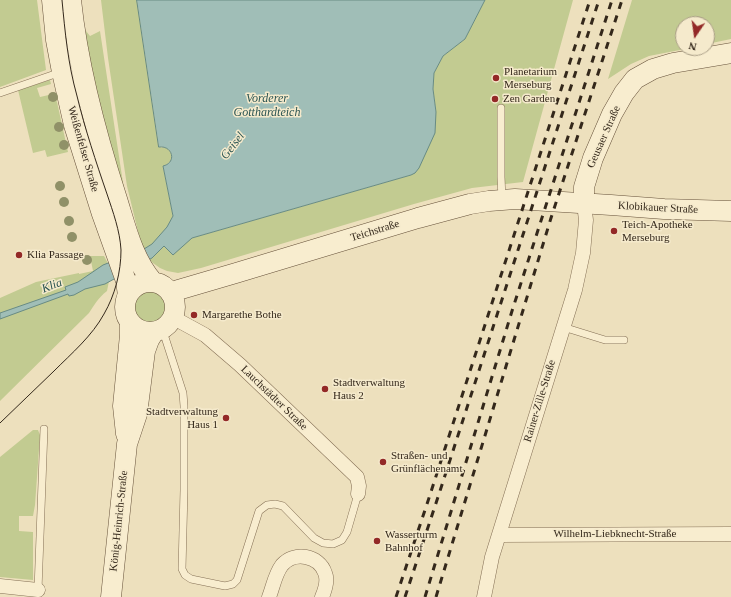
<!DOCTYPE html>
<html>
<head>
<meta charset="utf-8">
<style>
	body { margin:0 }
	#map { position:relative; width:731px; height:597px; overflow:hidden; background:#ede0bd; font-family:"Times New Roman",serif }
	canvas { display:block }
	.north { position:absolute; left:675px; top:16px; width:40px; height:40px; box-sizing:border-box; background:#f5eacc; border:1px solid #a89c85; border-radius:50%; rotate:193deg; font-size:11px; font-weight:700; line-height:16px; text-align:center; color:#34281b }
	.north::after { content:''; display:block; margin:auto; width:14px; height:18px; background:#932927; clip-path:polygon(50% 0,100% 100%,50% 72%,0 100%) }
</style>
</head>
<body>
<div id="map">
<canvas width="731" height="597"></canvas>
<div class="north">N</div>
</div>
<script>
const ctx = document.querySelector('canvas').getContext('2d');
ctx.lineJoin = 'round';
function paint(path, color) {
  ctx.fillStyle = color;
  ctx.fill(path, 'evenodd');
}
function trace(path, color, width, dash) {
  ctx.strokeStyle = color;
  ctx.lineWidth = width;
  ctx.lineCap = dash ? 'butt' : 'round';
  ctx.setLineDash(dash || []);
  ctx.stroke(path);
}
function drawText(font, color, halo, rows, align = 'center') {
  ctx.font = font + ' "Times New Roman",serif';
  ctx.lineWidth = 3;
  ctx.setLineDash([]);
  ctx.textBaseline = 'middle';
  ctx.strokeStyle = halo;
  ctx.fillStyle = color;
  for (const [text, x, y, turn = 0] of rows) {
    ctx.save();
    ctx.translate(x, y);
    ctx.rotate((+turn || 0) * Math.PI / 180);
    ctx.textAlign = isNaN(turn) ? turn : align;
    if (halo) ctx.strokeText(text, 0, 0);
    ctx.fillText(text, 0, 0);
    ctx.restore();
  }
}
paint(new Path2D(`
	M0 0H37L46 70 0 87Z
	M101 0H137L159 147 167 148C175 155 173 163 163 166L173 216 171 221 192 238 411 175 436 112 433 89 434 73 443 56 465 39 485 0H573L523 182 472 188 414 204 201 268 178 273 167 271 160 268 153 263 148 258 140 240 127 186 108 58Z
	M632 0H731V39L707 44V24H683V48H690L649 56 631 64 608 79Z
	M78 21 90 36 100 31 125 196 132 227Z
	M50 80 51 84 37 88 40 97 53 94 57 102 68 152 47 157 45 150 33 153 18 90Z
	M90 256H104L111 269 110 276 107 291C98 298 95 304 89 313L0 401V298L36 282 79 273V274L93 271Z
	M134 307a17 17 0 1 1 34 0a17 17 0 1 1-34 0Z
	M33 430H38L40 435 35 505 33 516H19V531L33 532V580L0 577V457Z`), '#c2cb91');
const water = new Path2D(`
	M137 0H485L465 39 443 56 434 73 433 89 436 112 435 133 419 168 415 173 411 175 192 238 173 255 164 246 152 258 105 284 85 289 74 295 69 296 68 294 0 319V313L66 290 65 287 78 282 103 265 144 249 152 244 167 227 173 216 163 166C177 163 173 145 159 147Z`);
paint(water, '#a0beb7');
trace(water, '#688b84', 1);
const lane = new Path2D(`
	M0 93 61 72
	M501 108V177L502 199
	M563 327 605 340H624
	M162 328 183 393 184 406V490L182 569 185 575 191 579 225 586 233 584 237 580 259 511 267 505 275 504 283 506 314 538 323 543 333 544 342 540 347 532 358 494
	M38 590 44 429`);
const street = new Path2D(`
	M172 317 205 335 240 365 357 477 359 486 358 494
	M499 535 731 534
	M0 586 38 590
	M269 597C273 587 275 574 282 565 294 551 319 555 325 573 328 580 325 590 322 597
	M484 597 492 557 575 290 583 253 586 220 584 204`);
const secondary = new Path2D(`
	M52 0 56 40 62 72 74 125 102 214 126 281 128 295
	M71 0C78 68 96 134 117 199 126 228 133 259 153 282
	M584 204V187L593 158 612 114 624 93 635 79 653 69 673 63 731 53
	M125 307a25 25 0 1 1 50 0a25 25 0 1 1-50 0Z
	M171 294 178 290 236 273 418 218 470 204 489 201 515 199 611 205 664 209 731 211
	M126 434 123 406 130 335V322
	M111 597 127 444 137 414 145 351 149 340 154 332`);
trace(lane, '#857056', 8);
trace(street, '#857056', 15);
trace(secondary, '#66513a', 21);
trace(lane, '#f8edcf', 7);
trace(street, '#f8edcf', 14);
trace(secondary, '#f8edcf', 20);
trace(new Path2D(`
	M0 423C18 406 36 388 54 371 72 353 92 336 104 314 115 295 121 272 121 250 120 231 113 212 107 194 96 162 85 129 77 96 68 64 65 32 62 0`), '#34281b', 1);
trace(new Path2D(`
	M396 597 428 501 590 0
	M405 597 439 494 599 0
	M425 597 512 311 612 0
	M436 597 551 218 622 0`), '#34281b', 3, [7, 7]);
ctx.fillStyle = '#909168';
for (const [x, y] of [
	[53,97],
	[59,127],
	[64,145],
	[60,186],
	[64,202],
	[69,221],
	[72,237],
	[87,260]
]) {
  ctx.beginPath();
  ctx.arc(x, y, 5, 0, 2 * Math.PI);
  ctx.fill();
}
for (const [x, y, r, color] of [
	[496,78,4,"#932927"],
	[495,99,4,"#932927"],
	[614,231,4,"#932927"],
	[19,255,4,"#932927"],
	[194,315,4,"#932927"],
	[325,389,4,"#932927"],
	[226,418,4,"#932927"],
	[383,462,4,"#932927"],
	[377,541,4,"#932927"]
]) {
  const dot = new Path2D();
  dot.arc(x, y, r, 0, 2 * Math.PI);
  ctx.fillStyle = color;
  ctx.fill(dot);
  trace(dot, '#f5eacc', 1.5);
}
drawText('11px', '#34281b', '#f5eacc', [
	["Planetarium",504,72],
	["Merseburg",504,85],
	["Zen Garden",503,99],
	["Teich-Apotheke",622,225],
	["Merseburg",622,238],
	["Klia Passage",27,255],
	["Margarethe Bothe",202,315],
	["Stadtverwaltung",333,383],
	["Haus 2",333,396],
	["Stadtverwaltung",218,412,"right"],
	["Haus 1",218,425,"right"],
	["Straßen- und",391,456],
	["Grünflächenamt",391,469],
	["Wasserturm",385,535],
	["Bahnhof",385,548]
], 'left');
drawText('11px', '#34281b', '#f5eacc', [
	["Geusaer Straße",604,137,-66],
	["Weißenfelser Straße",83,149,74],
	["Klobikauer Straße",658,208,3],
	["Teichstraße",375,231,-17],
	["Lauchstädter Straße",274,398,44],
	["Rainer-Zille-Straße",540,401,-73],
	["König-Heinrich-Straße",119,521,-84],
	["Wilhelm-Liebknecht-Straße",615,534]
]);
drawText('italic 12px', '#2a5452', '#f5eacc', [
	["Vorderer",267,99],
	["Gotthardteich",267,113],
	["Geisel",233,146,-52],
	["Klia",52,286,-21]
]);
</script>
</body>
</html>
